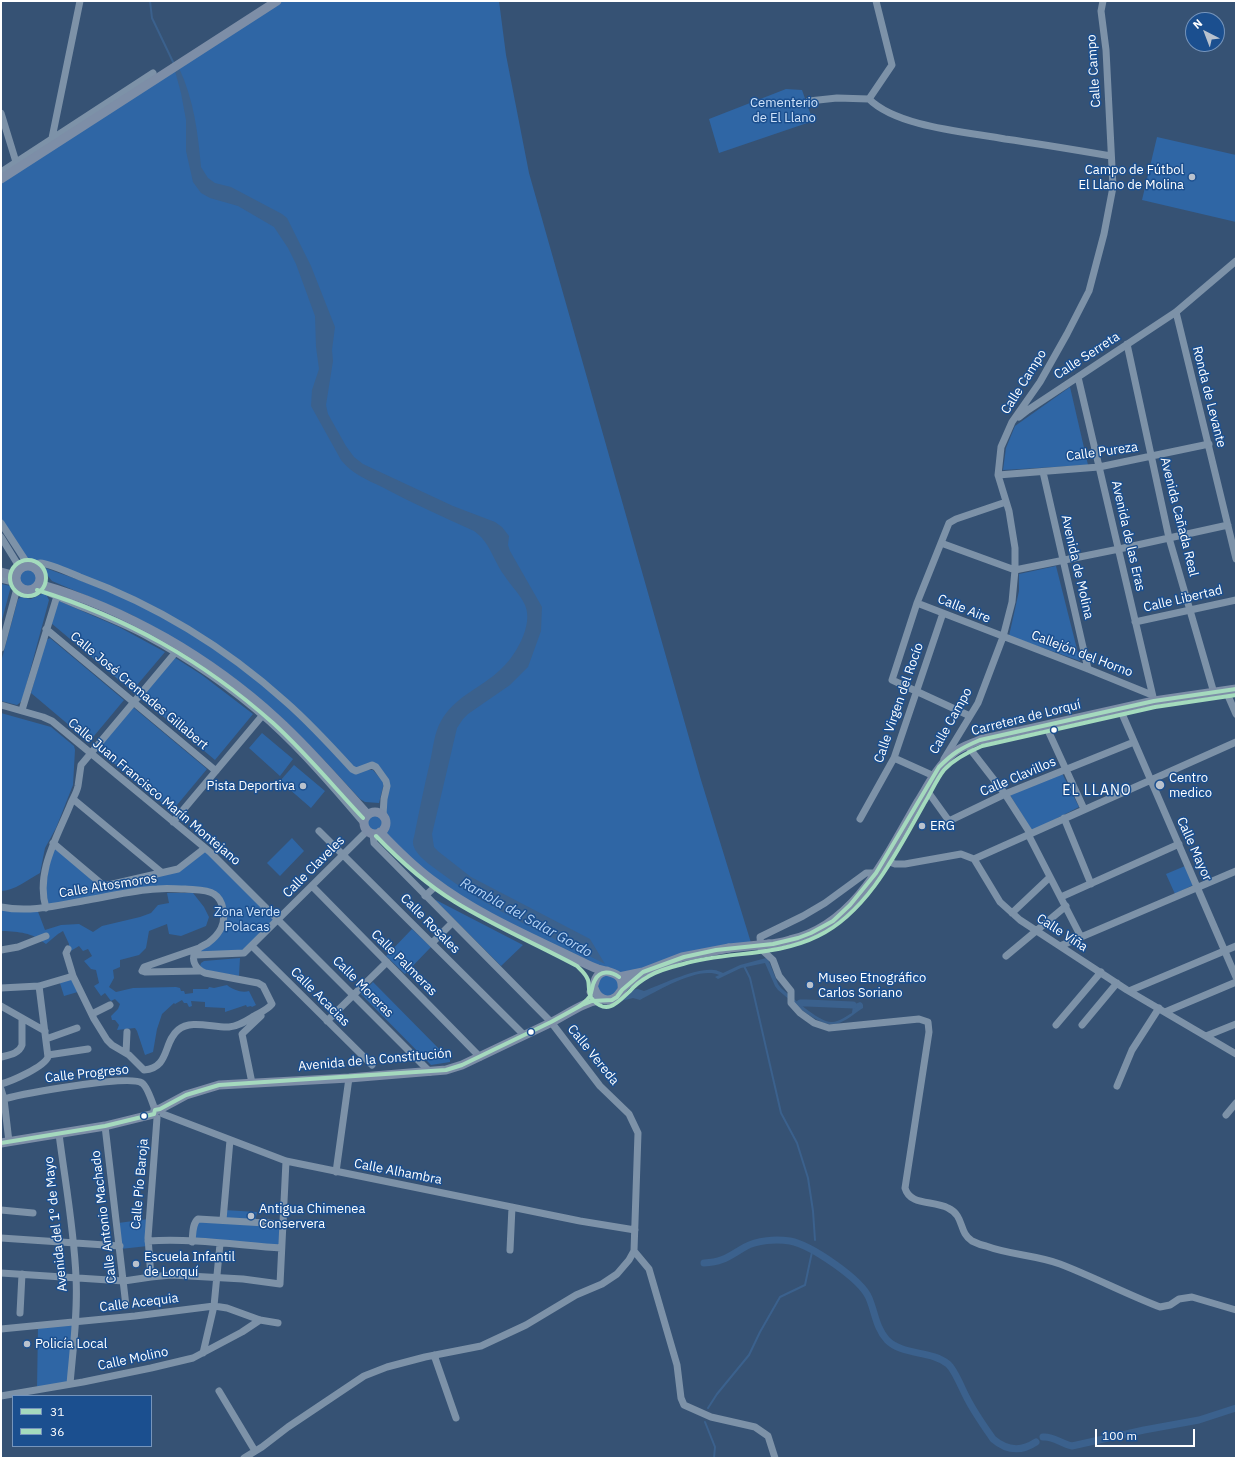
<!DOCTYPE html>
<html>
<head>
<meta charset="utf-8">
<style>
	body { margin:0 }
	#map { position:relative; width:1237px; height:1459px; overflow:hidden; background:#365274; font-family:"IBM Plex Sans",sans-serif }
	canvas { display:block }
	.frame { position:absolute; inset:0; border:2px solid #fff; pointer-events:none }
	.legend { position:absolute; left:12px; top:1395px; width:140px; height:52px; box-sizing:border-box; background:#1b4f8f; border:1px solid #7695bc; margin:0; padding:5px 7px; list-style:none; font-size:12px; color:#fff }
	.legend li { display:flex; align-items:center; gap:8px; height:20px }
	.legend b { width:20px; border:1px solid #7695bc }
	.north { position:absolute; left:1185px; top:12px; width:40px; height:40px; box-sizing:border-box; background:#1b4f8f; border:1px solid #7695bc; border-radius:50%; rotate:318deg; font-size:11px; font-weight:700; line-height:16px; text-align:center; color:#fff }
	.north::after { content:''; display:block; margin:auto; width:14px; height:18px; background:#b9c2ce; clip-path:polygon(50% 0,100% 100%,50% 72%,0 100%) }
	.scale { position:absolute; left:1095px; top:1429px; width:100px; height:18px; box-sizing:border-box; border:2px solid #fff; border-top:0; padding-left:5px; font-size:12px; line-height:14px; white-space:nowrap; color:#fff; -webkit-text-stroke:3px #1b4f8f; paint-order:stroke }
</style>
</head>
<body>
<div id="map">
<canvas width="1237" height="1459"></canvas>
<div class="frame"></div>
<ul class="legend">
<li><b style="height:5px;background:#a5d9be"></b>31</li>
<li><b style="height:5px;background:#a4dbbd"></b>36</li>
</ul>
<div class="north">N</div>
<div class="scale">100 m</div>
</div>
<script>
const ctx = document.querySelector('canvas').getContext('2d');
ctx.lineJoin = 'round';
function paint(path, color) {
  ctx.fillStyle = color;
  ctx.fill(path, 'evenodd');
}
function trace(path, color, width, dash) {
  ctx.strokeStyle = color;
  ctx.lineWidth = width;
  ctx.lineCap = dash ? 'butt' : 'round';
  ctx.setLineDash(dash || []);
  ctx.stroke(path);
}
function drawText(font, color, halo, rows, align = 'center') {
  ctx.font = font + ' "IBM Plex Sans",sans-serif';
  ctx.lineWidth = 3;
  ctx.setLineDash([]);
  ctx.textBaseline = 'middle';
  ctx.strokeStyle = halo;
  ctx.fillStyle = color;
  for (const [text, x, y, turn = 0] of rows) {
    ctx.save();
    ctx.translate(x, y);
    ctx.rotate((+turn || 0) * Math.PI / 180);
    ctx.textAlign = isNaN(turn) ? turn : align;
    if (halo) ctx.strokeText(text, 0, 0);
    ctx.fillText(text, 0, 0);
    ctx.restore();
  }
}
paint(new Path2D(`
	M277 1H499L506 55 529 173 701 780 752 946 728 948 620 977 468 903 428 877 383 830 386 824 384 817 387 786 376 767 356 771 248 670 144 605 41 563 32 566 1 523V178Z
	M786 89 802 90 813 121 719 153 709 119Z
	M1157 137 1236 155V222L1142 200Z
	M1070 387 1088 465 1003 470 1006 448 1015 426Z
	M40 566C67 576 95 585 122 597 193 630 260 677 314 732 326 744 338 758 349 770H373L384 783 379 803 365 802 360 799 324 760 284 720 239 682 213 663 159 630 132 615 52 581Z
	M1056 566 1080 661 1009 636 1019 591V574Z
	M17 578a11 11 0 1 1 22 0a11 11 0 1 1-22 0Z
	M1 584 11 586 2 620H1Z
	M42 594H46L49 600 22 701 17 705 1 701V662L18 599 21 597 31 599Z
	M59 601 119 627 165 652 132 691 51 623 57 603Z
	M50 638 124 700 89 742 31 693 46 640Z
	M174 657 202 675 253 714 215 760 140 697Z
	M131 708H134L207 769 172 811 98 750Z
	M1 713 51 727 74 746 75 750 73 785 56 828 45 848 40 873C29 879 14 891 1 891Z
	M262 733 293 759 280 776 249 748Z
	M294 765 325 791 311 808 280 781Z
	M1062 773 1079 807 1032 831 1010 795Z
	M365 823a10 10 0 1 1 20 0a10 10 0 1 1-20 0Z
	M292 838 304 851 280 876 267 863Z
	M53 843 102 886 178 869 205 848 279 919 244 953 195 955 215 937 225 916 213 893 156 889 46 908 43 899Z
	M1185 866 1193 885 1175 894 1166 874Z
	M167 893H193L204 907 209 917 206 926 181 936 169 934 167 924 149 931 146 948 139 955 120 960V967L113 970 114 978 109 987 116 992 133 988 176 987 180 988 181 991H184L185 994 193 993V989H208L209 987 214 988 227 985C233 990 242 993 249 991L256 1005 252 1007 251 1006 247 1007 246 1005 225 1012V1008L205 1007V1002L191 1001 192 1006 189 1007 187 1003H184L182 1000 175 1004 174 1003 162 1014 157 1029 153 1052 145 1055 137 1031 135 1028 117 1030 119 1025 115 1020H112L111 1016 118 1009 120 1004 115 999 111 1001 105 993 101 996 94 986 99 983 96 970 91 969 84 961 92 956 88 949 83 951 79 946 69 952V944L63 931 58 934 46 944C31 932 20 932 2 931V918H1V907L37 909 45 930 61 925 79 924 93 932 102 926 140 917 151 913 158 905 169 903Z
	M435 900H436L523 945 501 966Z
	M412 929 431 947 405 974 386 956Z
	M240 958 239 976 204 970 200 966 201 963 204 961Z
	M606 973 620 981 615 996H599L596 980Z
	M73 976 81 991 64 996 59 980Z
	M373 982 450 1060V1062L431 1065 361 994Z
	M224 1210 257 1212 255 1222 282 1224 281 1248 192 1242 195 1221 223 1220Z
	M149 1219 148 1246 120 1249 118 1223Z
	M75 1322 70 1384 37 1390 38 1326Z`), '#2f66a5');
paint(new Path2D(`
	M179 68C194 100 198 133 201 167L208 178 215 183 231 187 282 214 287 218 311 266 335 327 332 350 333 361 326 405 328 414 346 446 354 457 363 464 453 506 495 522 502 527 509 536 508 545 510 551 542 607 541 631 528 667 510 685 468 714 463 719 457 728 432 834 434 847 439 852 471 877 590 939 605 964C550 936 490 910 441 873 433 867 422 860 416 851 413 846 412 842 414 837 419 812 424 787 430 762 433 749 434 733 441 721 454 697 481 688 500 670 515 657 534 625 525 605 520 594 511 586 504 575 493 560 490 542 474 531 443 517 412 503 382 487 367 480 351 473 341 460L311 406 312 390 319 369 316 347 315 316 296 264 288 248 274 227 238 206 210 198 201 193 193 182 186 151V120L181 93 175 71Z
	M766 958 768 959 778 984 781 988C791 996 819 1023 832 1022 839 1022 846 1016 852 1013L853 1005 860 1002 862 1003 863 1005V1008C855 1013 845 1022 836 1024 818 1028 791 1000 778 990L775 986 765 963 741 968 718 979 715 977 719 975C698 966 658 991 640 1000L633 998 621 1001 630 990 638 989 644 991C660 985 697 967 714 970 717 970 720 972 723 973L740 965Z`), '#3b618d');
trace(new Path2D(`
	M150 1 152 18 174 64
	M744 966 750 978 781 1113 797 1143 808 1178 813 1211 815 1240
	M708 1408 717 1394 749 1355 760 1332 780 1297 805 1285 812 1252
	M705 1422 715 1447 714 1458`), '#3b618d', 2);
trace(new Path2D(`
	M799 1005 800 1003H807L853 1005
	M704 1263C724 1262 729 1256 745 1247 757 1240 776 1239 790 1241 811 1245 861 1279 869 1298 875 1312 876 1328 887 1340 903 1356 931 1350 948 1364 955 1370 962 1389 967 1398 974 1412 984 1426 993 1439 1007 1451 1021 1452 1036 1442
	M1043 1437C1054 1436 1061 1444 1072 1446L1144 1430 1199 1420 1236 1408`), '#3b618d', 7);
trace(new Path2D(`
	M869 99 892 65 876 1
	M809 101 837 98 869 99C897 127 967 132 1005 139 1041 144 1076 150 1111 156
	M1 113 16 162
	M52 138 80 1
	M1 172 153 73
	M1176 312 1236 559
	M1127 344 1169 538 1214 693
	M1078 377 1154 701
	M1019 417 1028 410 1176 312 1236 261
	M1043 472 1088 669
	M998 475 1099 467 1209 444
	M1 523 29 566
	M1 537 20 568
	M941 543 1015 570 1119 549 1228 525
	M32 566C35 565 37 563 40 563 51 564 70 573 80 577 156 605 226 648 286 702 310 723 331 746 352 769L356 771 372 765 376 767 386 781 387 786 384 799 383 815
	M1 579 17 583
	M37 587C71 604 109 616 143 634 188 658 232 688 270 722 304 753 334 788 363 822
	M917 603 1088 669 1152 695
	M1135 622 1236 600
	M46 629 216 771
	M1 648 16 592 20 587
	M1226 691 1236 714
	M1 705 43 717 52 721 210 852 430 1072
	M1120 709 1236 977
	M22 710 57 596
	M970 716 892 680 917 603 949 523 956 519 1006 502
	M1046 726 1084 809
	M967 745 1005 794 1030 833
	M894 758 934 776
	M944 759 978 703 1003 637 1012 602 1015 570V548L1009 511 998 475 1001 447 1012 422 1040 382 1067 334 1089 291 1104 234 1113 187 1106 50 1101 11 1103 1
	M926 789 949 821 1005 794 1134 742
	M73 799 161 872
	M1064 818 1091 884
	M860 819 894 758 943 613
	M173 822 262 716
	M319 831 524 1035
	M1028 834 1081 937
	M53 843 104 886 178 869 205 848
	M974 859 1236 742
	M884 860 895 864H905L961 854 974 859 1000 902 1020 920 1127 990 1236 1054
	M876 873H866L825 903 803 916 760 937 761 949 773 960 779 976 791 991V1003L800 1013 814 1023 829 1028 919 1019 928 1022 929 1032 905 1188C910 1206 933 1200 948 1208 965 1216 958 1232 972 1241 976 1243 981 1245 986 1246 1010 1255 1036 1255 1060 1264 1094 1277 1126 1294 1160 1307L1170 1305 1179 1299 1192 1297 1236 1310
	M312 886 480 1057
	M425 896 438 884
	M1061 897 1179 844
	M1 907C31 913 59 905 88 900 111 896 134 890 157 889 166 888 176 889 185 889 194 890 207 889 214 894 219 897 222 904 223 909 226 924 220 934 208 943 205 945 201 946 198 949 189 958 195 969 205 973L258 983 263 986 272 1004C267 1010 261 1012 254 1016 246 1021 239 1026 229 1027 213 1028 191 1019 178 1030 163 1042 170 1068 144 1070L129 1055 112 1045 107 1040 94 1019 73 976 66 953 68 949
	M46 908C35 872 58 836 71 803 73 798 77 792 78 786 79 779 80 772 81 765L175 653
	M1012 913 1050 877
	M432 943 452 923
	M252 946 372 1065
	M1060 946 1236 871
	M199 948 144 967 142 971 145 972 199 971
	M1 950 18 947 46 936
	M195 955 244 953 367 831
	M1006 956 1066 906
	M1 988 39 986 73 976
	M1129 991 1236 946
	M1 1006 45 1031
	M1165 1012 1236 982
	M92 1014 110 1005
	M327 1021 387 962
	M1056 1025 1101 972
	M1082 1025 1117 983
	M1206 1036 1236 1024
	M46 1039 77 1028
	M126 1053 127 1032
	M48 1055 88 1049
	M1 1057C9 1055 19 1054 22 1045V1018
	M252 1083 242 1034 261 1016
	M1 1084C12 1081 44 1067 48 1057L39 986
	M1117 1086 1132 1050 1159 1008
	M1 1089 4 1099 9 1142
	M4 1099C22 1094 129 1074 142 1083 147 1086 153 1104 155 1110
	M163 1114 286 1161 580 1221 635 1230
	M1226 1115 1236 1103
	M105 1126 126 1306
	M59 1134C65 1181 74 1229 76 1277 78 1312 73 1349 70 1384
	M336 1172 349 1078
	M1 1210 33 1213
	M223 1220 230 1140
	M1 1238 120 1246
	M148 1241C191 1238 238 1245 281 1248
	M192 1242C193 1234 192 1224 198 1219L282 1224
	M510 1250 512 1207
	M634 1251 649 1269 677 1365 681 1398 684 1405 711 1417 755 1427 768 1436 775 1458
	M1 1273 124 1281 151 1277 171 1275 243 1279 280 1284 286 1161
	M151 1277 148 1238 157 1118
	M20 1313 22 1274
	M1 1329 135 1316 214 1306 227 1308 260 1320 278 1323
	M203 1353 214 1306 220 1244
	M434 1355 456 1418
	M219 1391 255 1451
	M1 1396 83 1382 151 1368 193 1358 242 1332 260 1320
	M244 1458 262 1447 288 1427 364 1376 387 1367 425 1357 481 1346 526 1325 576 1295 602 1284 617 1274 629 1260 634 1251 638 1133 629 1114 600 1086 551 1022 374 843 373 834`), '#7d92a8', 7);
trace(new Path2D(`
	M1 179 277 1
	M16 578a12 12 0 1 1 24 0a12 12 0 1 1-24 0Z
	M1 572 16 576
	M39 584C127 609 210 658 277 719 309 748 338 782 367 814
	M364 823a11 11 0 1 1 22 0a11 11 0 1 1-22 0Z
	M380 832C397 850 413 866 432 880 476 914 531 937 580 961 586 964 592 967 598 969 611 973 624 972 622 990
	M769 944C776 944 783 942 790 940 856 925 887 855 918 802 928 786 937 768 951 755 959 747 971 744 980 740L1154 701 1236 689
	M619 977 643 972 682 957 729 948
	M594 988C597 998 607 1004 616 997 619 995 620 992 622 990 626 983 636 978 642 973
	M591 992C597 982 592 975 607 971
	M154 1114 155 1110 160 1109 186 1095 219 1085 349 1078 446 1070 462 1065C491 1051 521 1037 550 1023 568 1014 583 1002 603 999
	M1 1143 105 1126 154 1114`), '#7d8ea7', 9);
trace(new Path2D(`
	M729 948 769 944`), '#7d8ea7', 9);
trace(new Path2D(`
	M573 1010C580 1006 586 1002 590 996 592 991 592 985 595 980 600 970 611 971 619 977
	M154 1114 155 1110 160 1109 186 1095 219 1085 446 1070 462 1065 551 1022 582 1005 592 1001 612 1000 617 997 622 990 643 972 684 957 716 950 773 944 798 938 811 933 833 921 850 905 876 873 939 767C953 753 961 748 980 740L1154 701 1236 689
	M1 1143 105 1126 154 1114`), '#a5d9be', 4);
trace(new Path2D(`
	M10 578a18 18 0 1 1 36 0a18 18 0 1 1-36 0Z
	M37 590C127 618 202 660 273 723 305 752 333 786 363 818
	M376 836C400 861 426 884 455 902 494 926 536 944 577 966 581 970 586 974 588 980 590 987 587 994 593 1000 608 1016 619 1001 630 991 635 985 642 980 649 976 659 970 671 967 683 964 727 951 776 957 818 936 868 912 898 850 924 804 931 793 936 780 944 770 954 759 968 752 982 746L1155 707 1236 695`), '#a4dbbd', 4);
for (const [x, y, r, color] of [
	[1192,177,4,"#b9c2ce"],
	[1054,730,3.5,"#fff"],
	[1160,785,5,"#b9c2ce"],
	[303,786,4,"#b9c2ce"],
	[922,826,4,"#b9c2ce"],
	[810,985,4,"#b9c2ce"],
	[531,1032,3.5,"#fff"],
	[144,1116,3.5,"#fff"],
	[251,1216,4,"#b9c2ce"],
	[136,1264,4,"#b9c2ce"],
	[27,1344,4,"#b9c2ce"]
]) {
  const dot = new Path2D();
  dot.arc(x, y, r, 0, 2 * Math.PI);
  ctx.fillStyle = color;
  ctx.fill(dot);
  trace(dot, '#1b4f8f', 1.5);
}
drawText('13px', '#fff', '#1b4f8f', [
	["Calle Campo",1094,71,-94],
	["Calle Serreta",1087,356,-33],
	["Calle Campo",1024,382,-58],
	["Ronda de Levante",1209,397,76],
	["Calle Pureza",1102,452,-8],
	["Avenida Cañada Real",1179,517,76],
	["Avenida de las Eras",1128,536,77],
	["Avenida de Molina",1077,567,77],
	["Calle Libertad",1183,599,-13],
	["Calle Aire",964,609,22],
	["Callejón del Horno",1082,654,21],
	["Calle José Cremades Gillabert",139,691,40],
	["Calle Virgen del Rocío",899,703,-71],
	["Carretera de Lorquí",1026,718,-14],
	["Calle Campo",951,721,-61],
	["Calle Clavillos",1018,777,-23],
	["Calle Juan Francisco Marín Montejano",154,792,40],
	["Calle Mayor",1194,849,66],
	["Calle Claveles",314,867,-45],
	["Calle Altosmoros",108,886,-9],
	["Calle Rosales",430,924,45],
	["Calle Viña",1062,933,33],
	["Calle Palmeras",404,963,45],
	["Calle Moreras",363,987,45],
	["Calle Acacias",320,997,45],
	["Calle Vereda",593,1055,51],
	["Avenida de la Constitución",375,1060,-5],
	["Calle Progreso",87,1074,-6],
	["Calle Alhambra",398,1172,11],
	["Calle Pío Baroja",140,1184,-85],
	["Calle Antonio Machado",104,1217,-97],
	["Avenida del 1º de Mayo",56,1224,-96],
	["Calle Acequia",139,1303,-7],
	["Calle Molino",133,1359,-12]
]);
drawText('13px', '#cfe3fa', '#1b4f8f', [
	["Cementerio",784,103],
	["de El Llano",784,118],
	["Zona Verde",247,912],
	["Polacas",247,927]
]);
drawText('13px', '#fff', '#1b4f8f', [
	["Campo de Fútbol",1184,170,"right"],
	["El Llano de Molina",1184,185,"right"],
	["Centro",1169,778],
	["medico",1169,793],
	["Pista Deportiva",295,786,"right"],
	["ERG",930,826],
	["Museo Etnográfico",818,978],
	["Carlos Soriano",818,993],
	["Antigua Chimenea",259,1209],
	["Conservera",259,1224],
	["Escuela Infantil",144,1257],
	["de Lorquí",144,1272],
	["Policía Local",35,1344]
], 'left');
ctx.letterSpacing = '1px';
drawText('14px', '#fff', '#1b4f8f', [
	["EL LLANO",1097,791]
]);
ctx.letterSpacing = '0px';
drawText('italic 14px', '#b5d3f5', '#1b4f8f', [
	["Rambla del Salar Gordo",526,918,29]
]);
</script>
</body>
</html>
